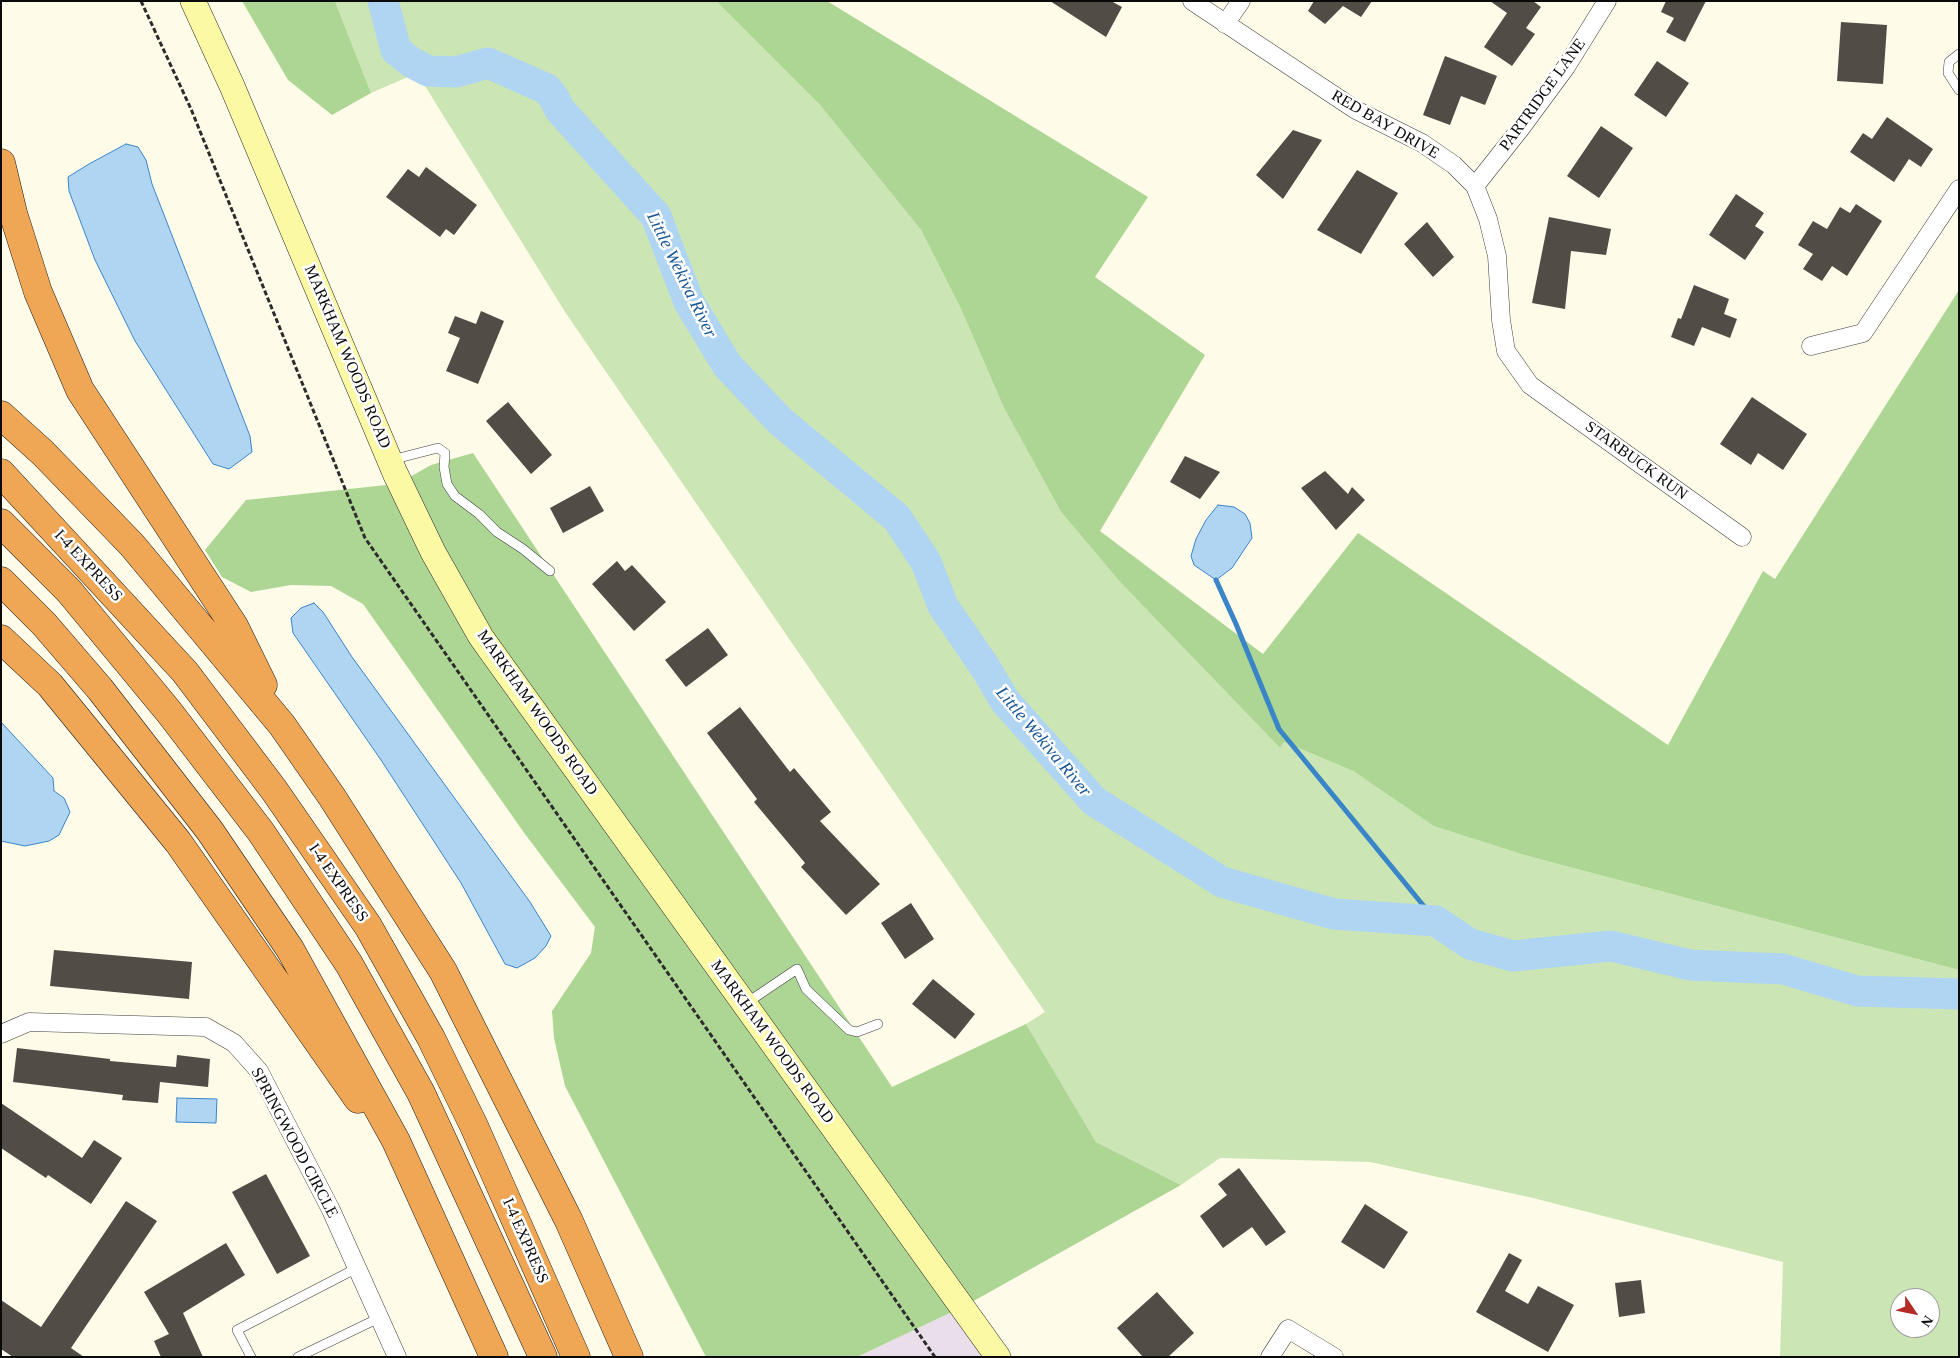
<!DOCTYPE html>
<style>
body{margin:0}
#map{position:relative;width:1960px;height:1358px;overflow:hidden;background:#fefbe8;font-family:"Times New Roman",serif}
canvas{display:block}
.frame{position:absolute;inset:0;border:2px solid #0a0a0a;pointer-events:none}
.north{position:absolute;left:1890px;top:1288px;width:50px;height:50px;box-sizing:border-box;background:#fff;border:1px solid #9d9d9d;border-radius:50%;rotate:124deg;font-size:14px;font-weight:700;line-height:20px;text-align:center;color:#0a0a0a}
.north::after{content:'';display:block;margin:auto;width:18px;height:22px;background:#b42b28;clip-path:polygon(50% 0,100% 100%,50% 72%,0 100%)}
</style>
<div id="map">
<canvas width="1960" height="1358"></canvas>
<div class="frame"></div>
<div class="north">N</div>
</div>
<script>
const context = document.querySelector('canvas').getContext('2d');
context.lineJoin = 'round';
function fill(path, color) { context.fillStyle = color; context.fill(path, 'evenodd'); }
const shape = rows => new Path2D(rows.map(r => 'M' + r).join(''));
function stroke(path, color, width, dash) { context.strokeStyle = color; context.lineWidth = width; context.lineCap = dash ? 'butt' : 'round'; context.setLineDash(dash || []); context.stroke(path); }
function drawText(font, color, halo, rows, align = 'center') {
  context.font = font + ' "Times New Roman",serif'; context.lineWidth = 5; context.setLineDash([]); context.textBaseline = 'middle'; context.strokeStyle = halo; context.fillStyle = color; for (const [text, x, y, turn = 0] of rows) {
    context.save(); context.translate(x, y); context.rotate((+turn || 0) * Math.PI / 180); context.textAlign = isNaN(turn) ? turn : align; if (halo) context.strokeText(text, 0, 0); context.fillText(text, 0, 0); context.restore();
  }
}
const industrial = shape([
 [954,1311,987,1357,857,1357]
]);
const green = shape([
 [335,1,716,1,820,105,921,230,961,309,1004,408,1061,512,1120,582,1280,748,1284,742,1353,771,1435,826,1524,855,1959,970,1959,1357,1780,1357,1783,1262,1533,1198,1370,1162,1220,1158,1181,1185,1096,1142,1026,1024,1045,1012,565,312,417,73,371,93],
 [1900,1298,1930,1298,1930,1328,1900,1328]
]);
const forest = shape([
 [242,1,335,1,371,93,332,115,288,80],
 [716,1,827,1,1148,197,1095,277,1205,355,1100,531,1263,654,1358,533,1668,745,1763,571,1775,579,1959,290,1959,970,1524,855,1434,826,1353,771,1284,742,1280,748,1120,582,1061,512,1004,408,961,309,921,230,820,105],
 [473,453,892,1087,1026,1024,1096,1142,1181,1185,970,1303,490,632,442,549,408,478,431,465],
 [386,485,474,641,954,1311,857,1357,706,1357,565,1086,554,1038,552,1011,591,953,595,927,525,834,363,604,331,586,291,585,251,592,222,577,205,550,246,500]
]);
const water = shape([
 [126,144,138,147,146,160,152,184,250,436,252,452,229,469,213,464,135,341,95,260,69,191,68,177,89,164,126,144],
 [1218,505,1234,507,1245,514,1250,523,1252,538,1232,568,1216,580,1194,565,1191,556,1196,539,1206,520,1218,505],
 [314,603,323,612,352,657,530,902,551,936,546,946,535,958,517,968,505,964,461,883,381,760,293,633,291,618,301,608,314,603],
 [1,722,53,778,54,791,64,798,70,812,59,835,49,841,25,846,1,841,1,722],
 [177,1098,217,1099,216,1123,176,1122,177,1098]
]);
const stream = shape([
 [1216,580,1236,624,1279,729,1436,921]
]);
const river = shape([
 [383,1,396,50,411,62,428,71,456,72,488,63,547,89,554,98,560,110,656,216,689,302,727,365,780,421,897,518,926,562,943,606,985,667,1005,701,1094,801,1222,882,1334,914,1436,921,1470,944,1513,956,1611,946,1690,965,1783,969,1857,991,1959,994]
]);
const building = shape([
 [1050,1,1111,1,1122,7,1106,37],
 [1314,1,1372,1,1361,17,1343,6,1325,24,1308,11],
 [1490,1,1533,1,1541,7,1526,28,1535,34,1512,66,1484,47,1507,13],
 [1666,1,1706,1,1685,42,1666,32,1674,18,1661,12],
 [1841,22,1887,25,1883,84,1837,81],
 [1445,56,1497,76,1485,105,1461,96,1450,125,1423,115],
 [1657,61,1689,83,1666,117,1634,95],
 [1887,117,1933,149,1921,167,1909,159,1894,182,1850,152,1863,133,1872,139],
 [1601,126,1633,148,1599,198,1567,176],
 [1293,130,1322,140,1283,199,1256,175],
 [426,167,477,205,454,235,446,229,440,237,386,197,408,169,419,177],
 [1357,170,1398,193,1361,254,1317,230],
 [1736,194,1764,213,1755,226,1764,232,1745,260,1709,235],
 [1856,204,1882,221,1847,276,1832,266,1822,281,1803,269,1813,254,1798,245,1813,221,1827,229,1840,207,1850,213],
 [1549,217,1611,229,1606,255,1571,251,1565,309,1532,303],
 [1427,222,1454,257,1433,277,1404,244],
 [1694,285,1729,299,1724,314,1737,319,1730,338,1702,327,1694,346,1671,337,1678,318,1681,319],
 [481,311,504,321,478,384,446,371,460,338,448,333,455,316,476,324],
 [1752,397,1807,434,1783,470,1758,453,1751,465,1720,444],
 [508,402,552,455,531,474,486,421],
 [1185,456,1220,472,1200,499,1170,482],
 [1325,471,1348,494,1352,487,1365,500,1336,530,1301,488],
 [590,486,604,511,563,533,550,508],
 [617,561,625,571,632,565,666,602,634,631,592,584],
 [708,628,728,655,686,687,665,660],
 [740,707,790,772,794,768,831,812,820,821,880,884,846,915,801,867,805,863,754,802,757,799,707,733],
 [911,903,934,939,905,959,881,923],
 [54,950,192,962,189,999,50,986],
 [933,979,975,1014,955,1039,912,1004],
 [17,1048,110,1059,110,1061,176,1067,177,1055,210,1059,208,1087,160,1082,158,1103,122,1100,123,1095,13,1082],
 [1,1103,82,1158,94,1140,122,1158,91,1204,48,1175,46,1178,1,1148],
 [1239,1168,1286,1232,1266,1246,1252,1227,1223,1248,1200,1216,1227,1195,1218,1184],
 [266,1174,310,1256,277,1274,232,1192],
 [126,1201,157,1221,71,1348,84,1357,13,1357,1,1349,1,1300,41,1327],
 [1365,1204,1408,1232,1384,1269,1341,1242],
 [226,1243,245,1275,183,1313,203,1357,161,1357,154,1341,169,1334,144,1292],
 [1509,1253,1522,1260,1505,1291,1528,1304,1538,1286,1574,1305,1548,1352,1476,1312],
 [1641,1280,1645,1313,1619,1317,1615,1283],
 [1157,1292,1194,1333,1168,1357,1143,1357,1117,1328]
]);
const path = shape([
 [141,1,191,109,365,538,935,1357]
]);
const lane = shape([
 [1959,54,1949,62,1948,73,1959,90],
 [391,460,438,448,445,453,444,467,447,484,455,496,479,514,497,532,523,549,550,571],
 [745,1004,797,969,806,989,849,1030,857,1032,878,1024],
 [251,1357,237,1330,357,1268],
 [298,1357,379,1318]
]);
const street = shape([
 [1192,1,1356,110,1422,143,1454,165,1475,186,1488,219,1497,256,1501,320,1506,351,1530,385,1742,537],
 [1225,24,1241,1],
 [1475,186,1521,128,1566,67,1607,1],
 [1811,346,1863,333,1959,189],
 [1,1034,29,1022,206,1027,234,1043,259,1071,331,1210,397,1357],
 [1270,1357,1288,1329,1334,1357]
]);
const secondary = shape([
 [193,1,232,86,395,473,433,552,481,637,998,1357]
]);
const highway = shape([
 [1,163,13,213,38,292,80,390,234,626,263,685],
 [1,415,43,453,132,545,282,725,332,797,443,971,569,1221,629,1357],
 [1,473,185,672,274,790,368,926,431,1038,474,1126,576,1357],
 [1,523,69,591,169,712,261,832,349,964,421,1093,543,1357],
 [1,581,44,624,100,689,210,831,290,949,396,1141,494,1357],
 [1,639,50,685,178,842,358,1099]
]);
const streetNames = [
 ["PARTRIDGE LANE",1543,95,-54],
 ["RED BAY DRIVE",1385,125,30],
 ["MARKHAM WOODS ROAD",347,357,67],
 ["STARBUCK RUN",1636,461,36],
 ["I-4 EXPRESS",88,566,47],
 ["MARKHAM WOODS ROAD",537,713,55],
 ["I-4 EXPRESS",338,883,55],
 ["MARKHAM WOODS ROAD",772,1042,54],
 ["SPRINGWOOD CIRCLE",294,1143,62],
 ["I-4 EXPRESS",525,1241,66]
];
const waterNames = [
 ["Little Wekiva River",681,275,64],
 ["Little Wekiva River",1043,742,50]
];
fill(industrial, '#e9dee9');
fill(green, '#cbe6b4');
fill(forest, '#add694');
fill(water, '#afd5f3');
stroke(water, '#3985c8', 1);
stroke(stream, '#3985c8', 5);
stroke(river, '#afd5f3', 31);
fill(building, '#524c47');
stroke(lane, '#3d3d3d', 10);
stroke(street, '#3d3d3d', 19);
stroke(secondary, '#2c2c2c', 26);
stroke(highway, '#1b1b1b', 29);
stroke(path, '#2c2c2c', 3, [5, 2.5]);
stroke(lane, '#fff', 9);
stroke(street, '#fff', 18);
stroke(secondary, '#fcf9a5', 25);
stroke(highway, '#efa655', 28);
drawText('16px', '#0a0a0a', '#fff', streetNames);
drawText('italic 18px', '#195796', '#fff', waterNames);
</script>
